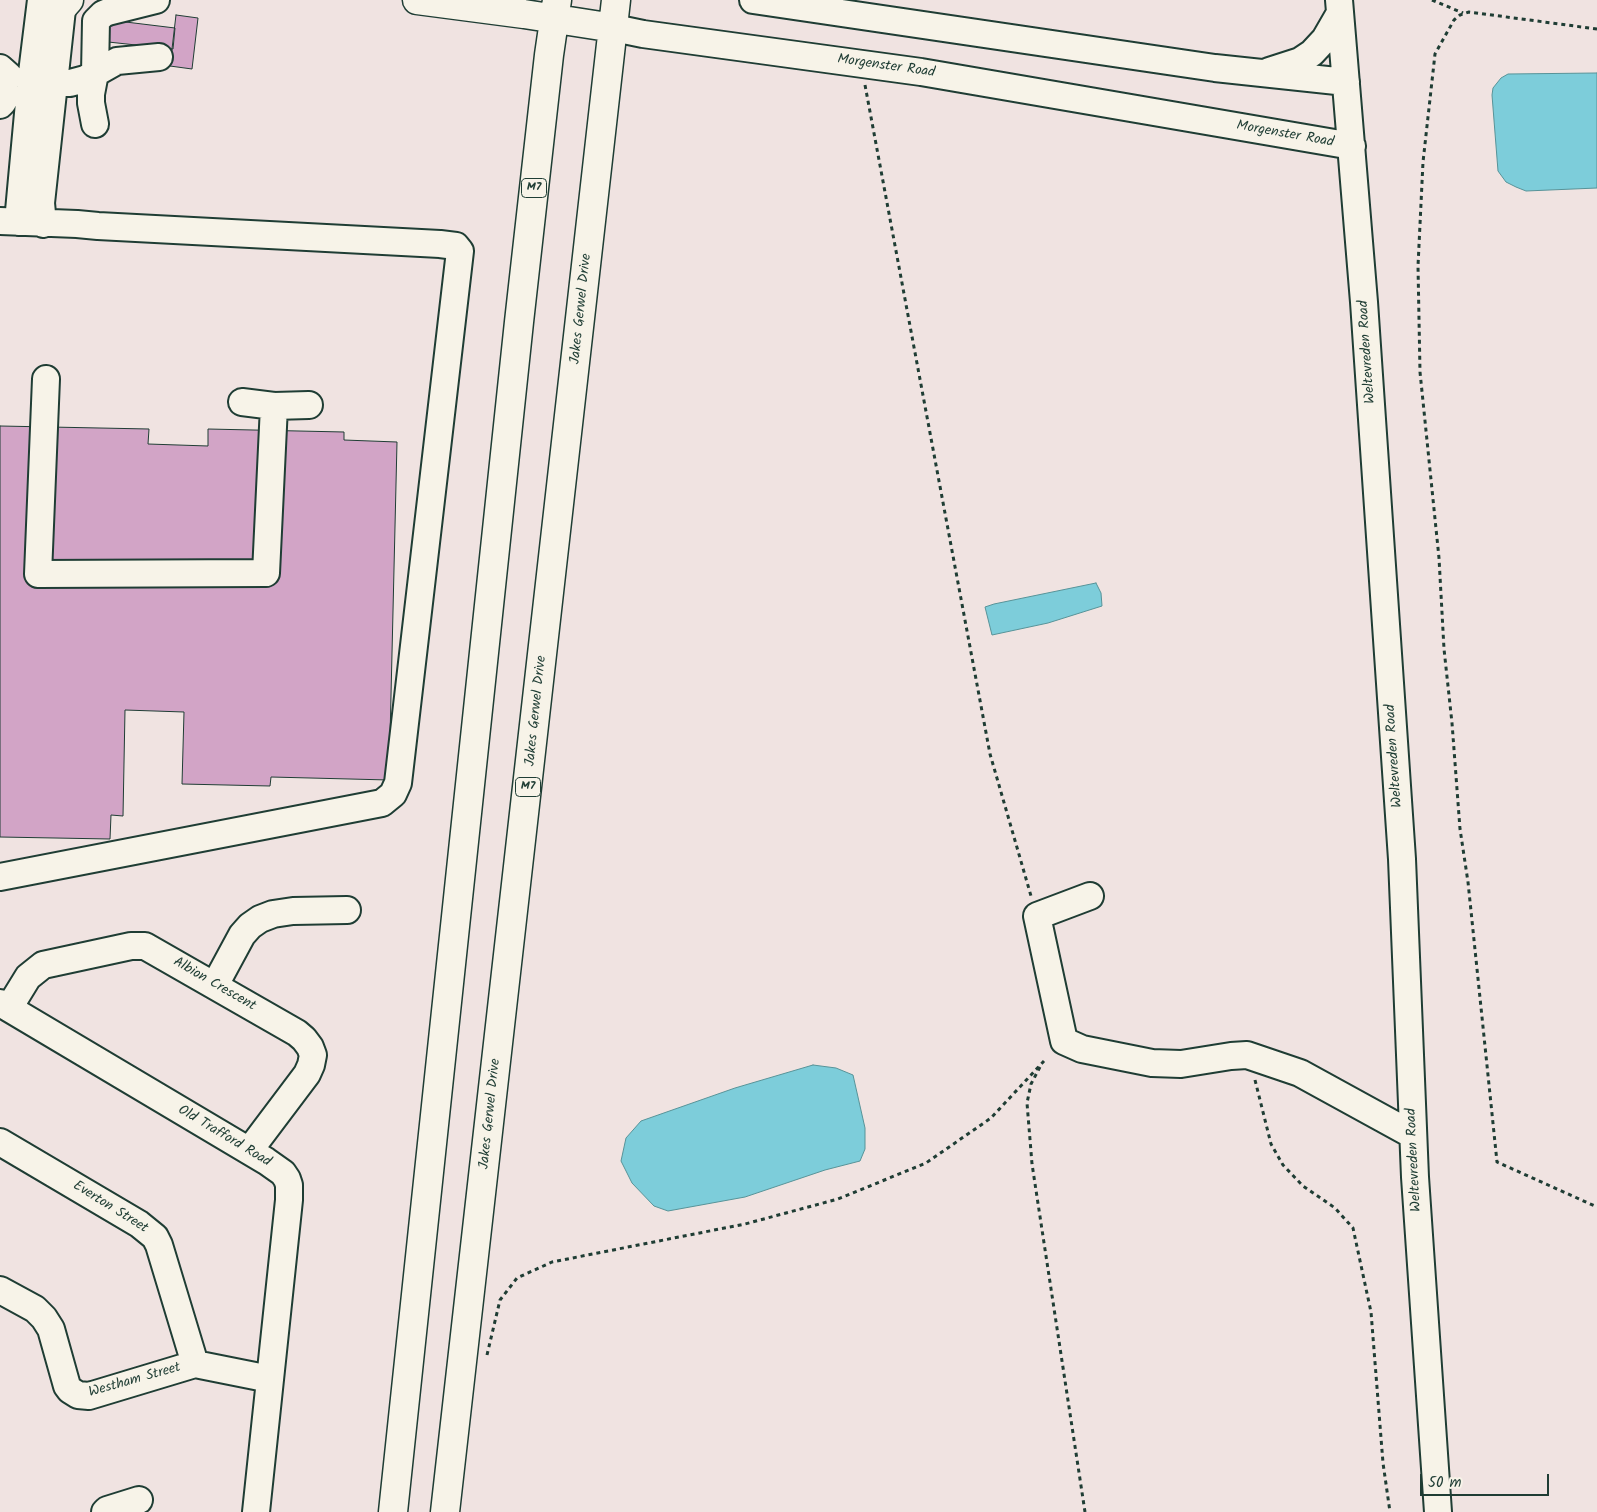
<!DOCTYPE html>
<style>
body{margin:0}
#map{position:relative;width:1597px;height:1512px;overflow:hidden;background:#f0e3e1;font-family:Kalam,sans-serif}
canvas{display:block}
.scale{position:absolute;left:1420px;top:1474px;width:129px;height:22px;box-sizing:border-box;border:2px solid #1f3d34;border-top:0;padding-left:6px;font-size:15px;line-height:18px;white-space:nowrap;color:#1f3d34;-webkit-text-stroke:4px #f7f3e8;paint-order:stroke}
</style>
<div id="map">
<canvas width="1597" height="1512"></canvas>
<div class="scale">50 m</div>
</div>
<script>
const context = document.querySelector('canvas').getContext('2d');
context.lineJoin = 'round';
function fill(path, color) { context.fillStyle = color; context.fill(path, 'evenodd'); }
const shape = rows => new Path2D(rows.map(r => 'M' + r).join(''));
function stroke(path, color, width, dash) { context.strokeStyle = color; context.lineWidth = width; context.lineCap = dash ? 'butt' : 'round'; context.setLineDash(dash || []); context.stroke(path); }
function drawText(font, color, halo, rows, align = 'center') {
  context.font = font + ' Kalam,sans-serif'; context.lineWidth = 4.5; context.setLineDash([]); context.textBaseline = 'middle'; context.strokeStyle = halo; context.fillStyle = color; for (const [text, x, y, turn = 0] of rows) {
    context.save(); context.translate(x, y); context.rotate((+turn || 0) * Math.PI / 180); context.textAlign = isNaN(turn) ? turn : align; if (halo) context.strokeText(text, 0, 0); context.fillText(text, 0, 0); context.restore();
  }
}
const water = shape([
 [1597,73,1597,188,1526,191,1516,187,1506,182,1498,171,1492,95,1493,88,1501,78,1508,74,1597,73],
 [1096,583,1101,593,1102,606,1048,623,992,635,985,607,994,604,1096,583],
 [813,1065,836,1068,853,1075,865,1128,865,1149,860,1161,825,1170,745,1197,668,1211,654,1206,632,1183,621,1161,626,1138,641,1121,735,1088,813,1065]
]);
const building = shape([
 [176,15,198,18,192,69,170,66,176,15],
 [101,19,175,28,173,49,99,41,101,19],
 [0,426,149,429,148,444,208,446,208,429,344,432,344,440,397,442,389,780,271,777,270,786,182,784,184,712,125,710,123,816,111,815,110,839,0,837,0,426]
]);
const path = shape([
 [1432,0,1463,13],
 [1597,29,1469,12,1460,15,1454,20,1435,54,1423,162,1418,266,1420,372,1439,558,1444,649,1452,723,1460,829,1468,882,1497,1162,1597,1207],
 [865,85,990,754,1031,896],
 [1040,1067,1031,1084,1027,1103,1032,1164,1085,1512],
 [1255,1080,1271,1144,1283,1165,1303,1186,1335,1208,1353,1228,1371,1312,1383,1463,1390,1512],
 [487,1355,500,1300,517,1278,552,1262,745,1224,838,1199,926,1163,991,1118,1044,1061]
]);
const minor = shape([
 [753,0,1215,68,1346,82],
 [1339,0,1364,302,1402,859,1415,1177,1438,1512],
 [614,28,643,34,921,72,1352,146],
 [0,68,9,76],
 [1269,71,1300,61,1312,53,1325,39,1340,13],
 [36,82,70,83,85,79,117,61,159,57],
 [0,105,3,102,7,94],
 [95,124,91,103,91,94,95,73,96,21,103,14,108,12,156,0],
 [0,221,77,224,98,226,440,244,456,246,460,251,398,783,393,794,382,803,0,877],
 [18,222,31,81,41,0],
 [43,224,41,203,63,0],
 [46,379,38,574,266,573,274,406],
 [242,402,274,406,309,405],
 [1090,896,1037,916,1064,1041,1082,1049,1152,1063,1181,1064,1231,1056,1247,1055,1300,1073,1413,1135],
 [215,985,242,935,250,926,260,919,273,914,293,911,347,910],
 [0,1003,266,1161,283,1173,287,1179,289,1185,289,1200,256,1512],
 [9,1008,28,977,43,965,131,946,145,946,297,1033,304,1039,310,1047,313,1055,311,1065,307,1074,249,1151],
 [0,1142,139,1224,155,1237,159,1245,195,1364],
 [0,1290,35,1309,44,1318,51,1329,67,1386,70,1390,78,1395,89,1396,195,1364,270,1379],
 [105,1512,107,1510,139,1500]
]);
const major = shape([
 [417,0,524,14,614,28],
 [62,8,69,0],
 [393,1512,519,322,549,55,557,0],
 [445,1512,616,0]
]);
const shields = [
 [534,188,25],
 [528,787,25]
];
const shieldNames = [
 ["M7",534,188],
 ["M7",528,787]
];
const streetNames = [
 ["Morgenster Road",886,67,8],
 ["Morgenster Road",1285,135,10],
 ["Jakes Gerwel Drive",582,309,-84],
 ["Weltevreden Road",1368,352,-94],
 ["Jakes Gerwel Drive",537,711,-84],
 ["Weltevreden Road",1395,756,-94],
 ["Albion Crescent",214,985,30],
 ["Jakes Gerwel Drive",491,1114,-84],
 ["Old Trafford Road",224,1137,31],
 ["Weltevreden Road",1415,1160,-93],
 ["Everton Street",110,1208,32],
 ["Westham Street",135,1381,-16]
];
fill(water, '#7dcdda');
stroke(water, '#579398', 1);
fill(building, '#d2a4c6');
stroke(building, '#1f3d34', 1);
stroke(minor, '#1f3d34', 30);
stroke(major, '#1f3d34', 31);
stroke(path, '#1f3d34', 3, [4, 4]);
stroke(minor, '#f7f3e8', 26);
stroke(major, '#f7f3e8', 28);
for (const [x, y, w] of shields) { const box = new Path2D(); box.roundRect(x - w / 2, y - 9.5, w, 19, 4); context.fillStyle = '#f7f3e8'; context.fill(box); stroke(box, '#1f3d34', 1); }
drawText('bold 12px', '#1f3d34', null, shieldNames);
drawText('14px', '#1f3d34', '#f7f3e8', streetNames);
</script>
